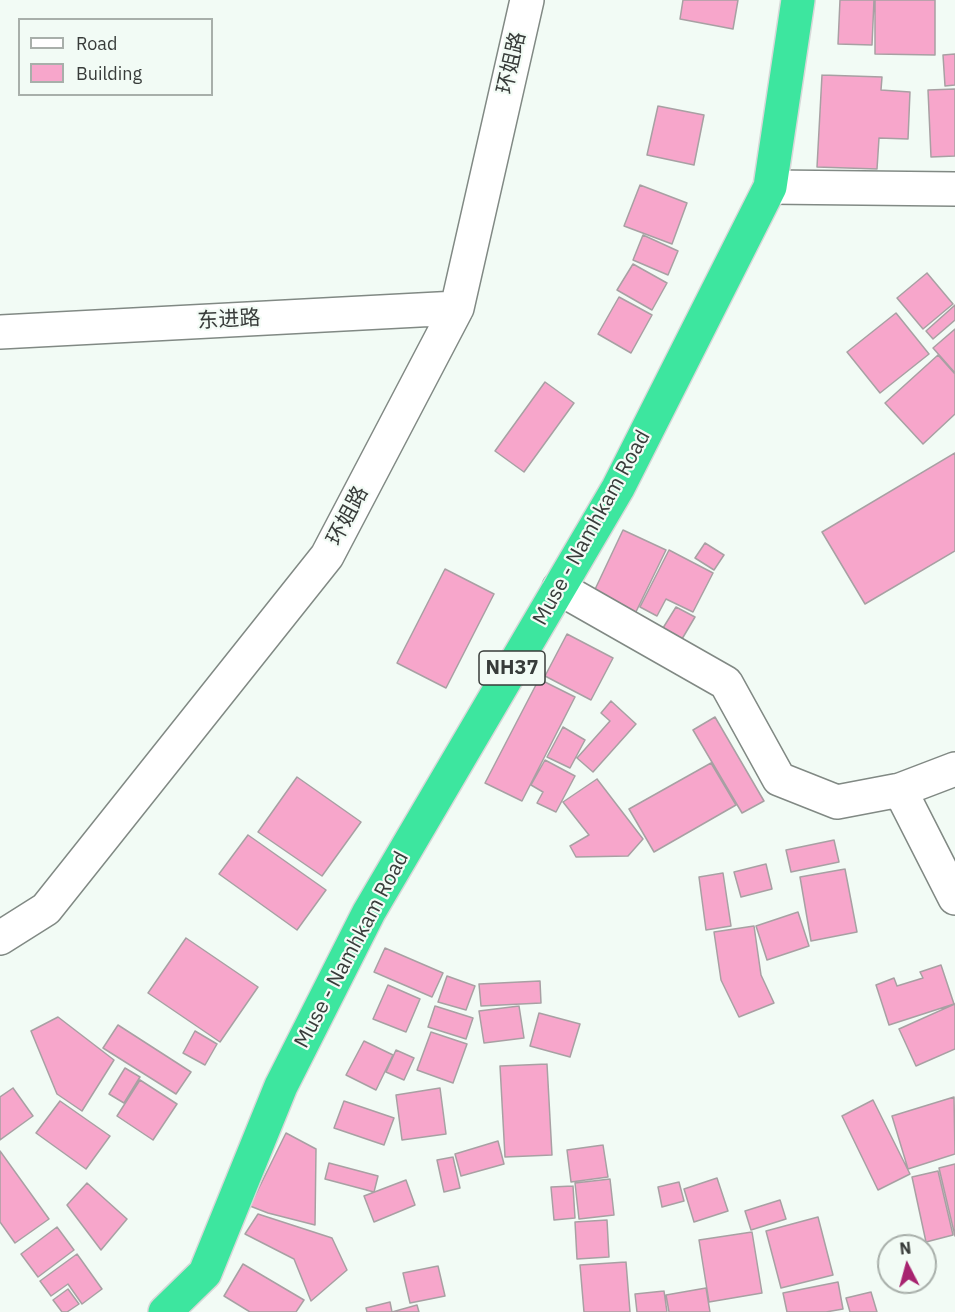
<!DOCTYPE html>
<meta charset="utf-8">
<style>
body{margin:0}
#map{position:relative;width:955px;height:1312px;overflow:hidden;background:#f2fbf5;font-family:"IBM Plex Sans",sans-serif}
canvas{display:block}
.legend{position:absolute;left:18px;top:18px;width:195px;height:78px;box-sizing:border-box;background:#f2fbf5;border:2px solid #a8afaa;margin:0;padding:8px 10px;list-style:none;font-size:18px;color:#383c3a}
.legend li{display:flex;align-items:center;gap:12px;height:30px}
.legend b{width:30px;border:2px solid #a8afaa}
.north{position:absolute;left:877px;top:1234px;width:60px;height:60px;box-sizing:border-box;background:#f2fbf5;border:2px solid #a8afaa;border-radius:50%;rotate:354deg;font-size:16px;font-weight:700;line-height:24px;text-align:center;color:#383c3a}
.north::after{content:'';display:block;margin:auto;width:21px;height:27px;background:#a7236f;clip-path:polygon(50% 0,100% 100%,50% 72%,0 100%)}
</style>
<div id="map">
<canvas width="955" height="1312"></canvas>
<ul class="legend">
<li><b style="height:8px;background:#fff"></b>Road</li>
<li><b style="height:16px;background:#f7a6cb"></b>Building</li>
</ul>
<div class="north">N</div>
</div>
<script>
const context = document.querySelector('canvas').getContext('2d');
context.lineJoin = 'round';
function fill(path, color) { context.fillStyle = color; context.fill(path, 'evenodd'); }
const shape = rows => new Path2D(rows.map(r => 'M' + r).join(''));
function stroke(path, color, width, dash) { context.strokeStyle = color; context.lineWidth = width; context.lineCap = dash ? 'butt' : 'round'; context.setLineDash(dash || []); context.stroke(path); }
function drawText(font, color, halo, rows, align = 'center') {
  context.font = font + ' "IBM Plex Sans","Noto Sans SC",sans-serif'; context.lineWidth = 4.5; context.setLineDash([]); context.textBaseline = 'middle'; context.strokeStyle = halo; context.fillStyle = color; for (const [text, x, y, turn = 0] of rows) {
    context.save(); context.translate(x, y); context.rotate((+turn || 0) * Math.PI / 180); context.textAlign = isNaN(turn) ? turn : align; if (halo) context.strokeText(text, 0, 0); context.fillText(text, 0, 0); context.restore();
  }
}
const building = shape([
 [683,0,738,0,733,29,680,19,683,0],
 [840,0,874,0,872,45,838,44,840,0],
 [875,0,935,0,935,55,875,54,875,0],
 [955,54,955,85,945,86,943,55,955,54],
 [822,75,882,77,881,90,910,92,908,139,879,138,877,169,817,167,822,75],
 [955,89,955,156,931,157,928,90,955,89],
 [658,106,704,115,694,165,647,155,658,106],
 [640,185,687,203,672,244,624,226,640,185],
 [643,235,678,251,668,275,633,260,643,235],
 [633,264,667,283,652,310,617,290,633,264],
 [927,273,953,304,923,329,897,298,927,273],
 [619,297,652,315,631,353,598,334,619,297],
 [955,305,955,320,933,339,926,331,955,305],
 [896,313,929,354,880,393,847,352,896,313],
 [955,329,955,373,933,348,955,329],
 [938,355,955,374,955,414,923,444,885,403,938,355],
 [545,382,574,403,524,472,495,451,545,382],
 [955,453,955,551,865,604,822,532,955,453],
 [623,530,666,550,632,620,590,600,623,530],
 [705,543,724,555,714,570,695,558,705,543],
 [669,550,713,573,693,612,666,599,657,616,640,607,669,550],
 [445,569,494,594,446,688,397,663,445,569],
 [676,607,695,617,682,639,663,628,676,607],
 [567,634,613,658,591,700,545,676,567,634],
 [539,679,575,697,522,801,485,783,539,679],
 [611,701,636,724,593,772,577,758,610,721,601,713,611,701],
 [715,717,764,801,742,813,693,730,715,717],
 [563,727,585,740,570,768,547,757,563,727],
 [545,760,575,776,556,812,537,803,543,792,531,785,545,760],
 [711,763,736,805,654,852,629,809,711,763],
 [297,777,361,822,322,876,258,832,297,777],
 [597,779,643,839,628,856,576,857,570,846,589,835,563,802,597,779],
 [248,835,326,890,297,930,219,874,248,835],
 [834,840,839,862,791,872,786,850,834,840],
 [766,864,772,889,741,897,734,872,766,864],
 [845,869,857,932,811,941,800,877,845,869],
 [723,873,731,926,706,930,699,877,723,873],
 [798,912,809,946,767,960,756,926,798,912],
 [754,926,761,975,774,1003,739,1017,721,980,714,932,754,926],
 [186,938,258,987,220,1042,148,993,186,938],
 [385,948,443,973,432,997,374,972,385,948],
 [941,965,954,1004,889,1025,876,985,894,978,897,986,923,978,920,972,941,965],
 [447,976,475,986,466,1010,438,1002,447,976],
 [540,981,541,1003,481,1006,479,984,540,981],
 [388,985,420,999,406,1032,373,1019,388,985],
 [955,1004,955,1049,916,1066,899,1029,955,1004],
 [435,1006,473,1018,466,1039,428,1027,435,1006],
 [519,1006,524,1038,484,1043,479,1011,519,1006],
 [539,1013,580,1024,570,1057,530,1046,539,1013],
 [58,1017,114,1060,82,1111,57,1094,31,1031,58,1017],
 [118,1025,191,1072,176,1094,103,1048,118,1025],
 [195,1031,217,1044,205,1065,183,1053,195,1031],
 [431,1032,467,1044,453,1083,417,1070,431,1032],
 [364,1041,393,1055,376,1090,346,1075,364,1041],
 [396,1050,414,1058,404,1080,386,1072,396,1050],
 [547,1064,552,1155,505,1157,500,1066,547,1064],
 [125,1068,140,1077,124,1103,109,1094,125,1068],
 [140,1080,177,1104,153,1140,117,1116,140,1080],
 [13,1088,33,1116,0,1140,0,1097,13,1088],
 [440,1088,446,1134,402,1140,396,1095,440,1088],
 [954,1097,955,1154,908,1169,892,1116,954,1097],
 [873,1100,910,1174,878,1190,842,1116,873,1100],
 [60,1101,110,1136,86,1169,36,1133,60,1101],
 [344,1101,394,1118,384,1145,334,1128,344,1101],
 [286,1133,316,1149,315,1225,268,1213,250,1206,286,1133],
 [498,1141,504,1164,461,1176,455,1154,498,1141],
 [603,1145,608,1177,571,1182,567,1150,603,1145],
 [0,1151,49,1219,15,1243,0,1222,0,1151],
 [453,1157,460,1188,444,1192,437,1160,453,1157],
 [329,1163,378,1176,374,1192,325,1179,329,1163],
 [955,1164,955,1236,939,1168,955,1164],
 [938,1171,953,1235,926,1242,912,1177,938,1171],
 [717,1178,728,1211,694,1222,684,1189,717,1178],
 [610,1179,614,1215,579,1219,575,1183,610,1179],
 [406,1180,415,1205,374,1222,364,1196,406,1180],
 [679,1182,684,1201,662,1207,658,1187,679,1182],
 [87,1183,127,1219,101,1250,67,1205,87,1183],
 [573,1186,575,1218,554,1220,551,1187,573,1186],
 [780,1200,786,1219,751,1230,745,1211,780,1200],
 [258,1214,332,1238,347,1270,311,1301,294,1259,245,1234,258,1214],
 [818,1217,833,1275,781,1288,766,1231,818,1217],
 [607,1220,609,1257,577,1259,575,1222,607,1220],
 [57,1227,74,1250,38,1277,21,1254,57,1227],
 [752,1232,762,1293,709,1302,699,1240,752,1232],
 [77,1254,102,1289,82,1304,68,1284,51,1296,40,1281,77,1254],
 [626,1262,630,1312,584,1312,580,1265,626,1262],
 [243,1264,304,1300,296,1312,250,1312,224,1296,243,1264],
 [438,1266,445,1296,410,1303,403,1273,438,1266],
 [838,1282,843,1309,826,1312,787,1312,783,1293,838,1282],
 [706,1288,710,1312,669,1312,666,1295,706,1288],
 [68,1289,79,1304,67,1312,62,1312,53,1300,68,1289],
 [664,1291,667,1312,637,1312,635,1294,664,1291],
 [871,1292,877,1312,850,1312,846,1298,871,1292],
 [390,1302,392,1312,417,1305,419,1312,367,1312,366,1308,390,1302]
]);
const minor = shape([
 [770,187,955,189],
 [0,332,457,308],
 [559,588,726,683,779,779,837,802,900,790,955,769],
 [900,790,955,898],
 [0,938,46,909,327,556,457,308,527,0]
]);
const highway = shape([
 [165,1312,205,1273,281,1086,369,912,618,488,770,187,798,0]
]);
const shields = [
 [512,668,66]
];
const shieldNames = [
 ["NH37",512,668]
];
const streetNames = [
 ["环姐路",512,63,-77],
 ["东进路",229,320,-3],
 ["环姐路",348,516,-62],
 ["Muse - Namhkam Road",592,528,-61],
 ["Muse - Namhkam Road",352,950,-62]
];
fill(building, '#f7a6cb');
stroke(building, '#a8a0a3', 1.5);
stroke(minor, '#818984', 36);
stroke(highway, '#d7d8d8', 36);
stroke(minor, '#fff', 33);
stroke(highway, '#3de69f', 33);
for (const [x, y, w] of shields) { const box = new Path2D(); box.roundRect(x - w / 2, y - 17, w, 34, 4.5); context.fillStyle = '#f2fbf5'; context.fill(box); stroke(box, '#383c3a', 1.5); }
drawText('bold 20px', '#383c3a', null, shieldNames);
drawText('21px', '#383c3a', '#f2fbf5', streetNames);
</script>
